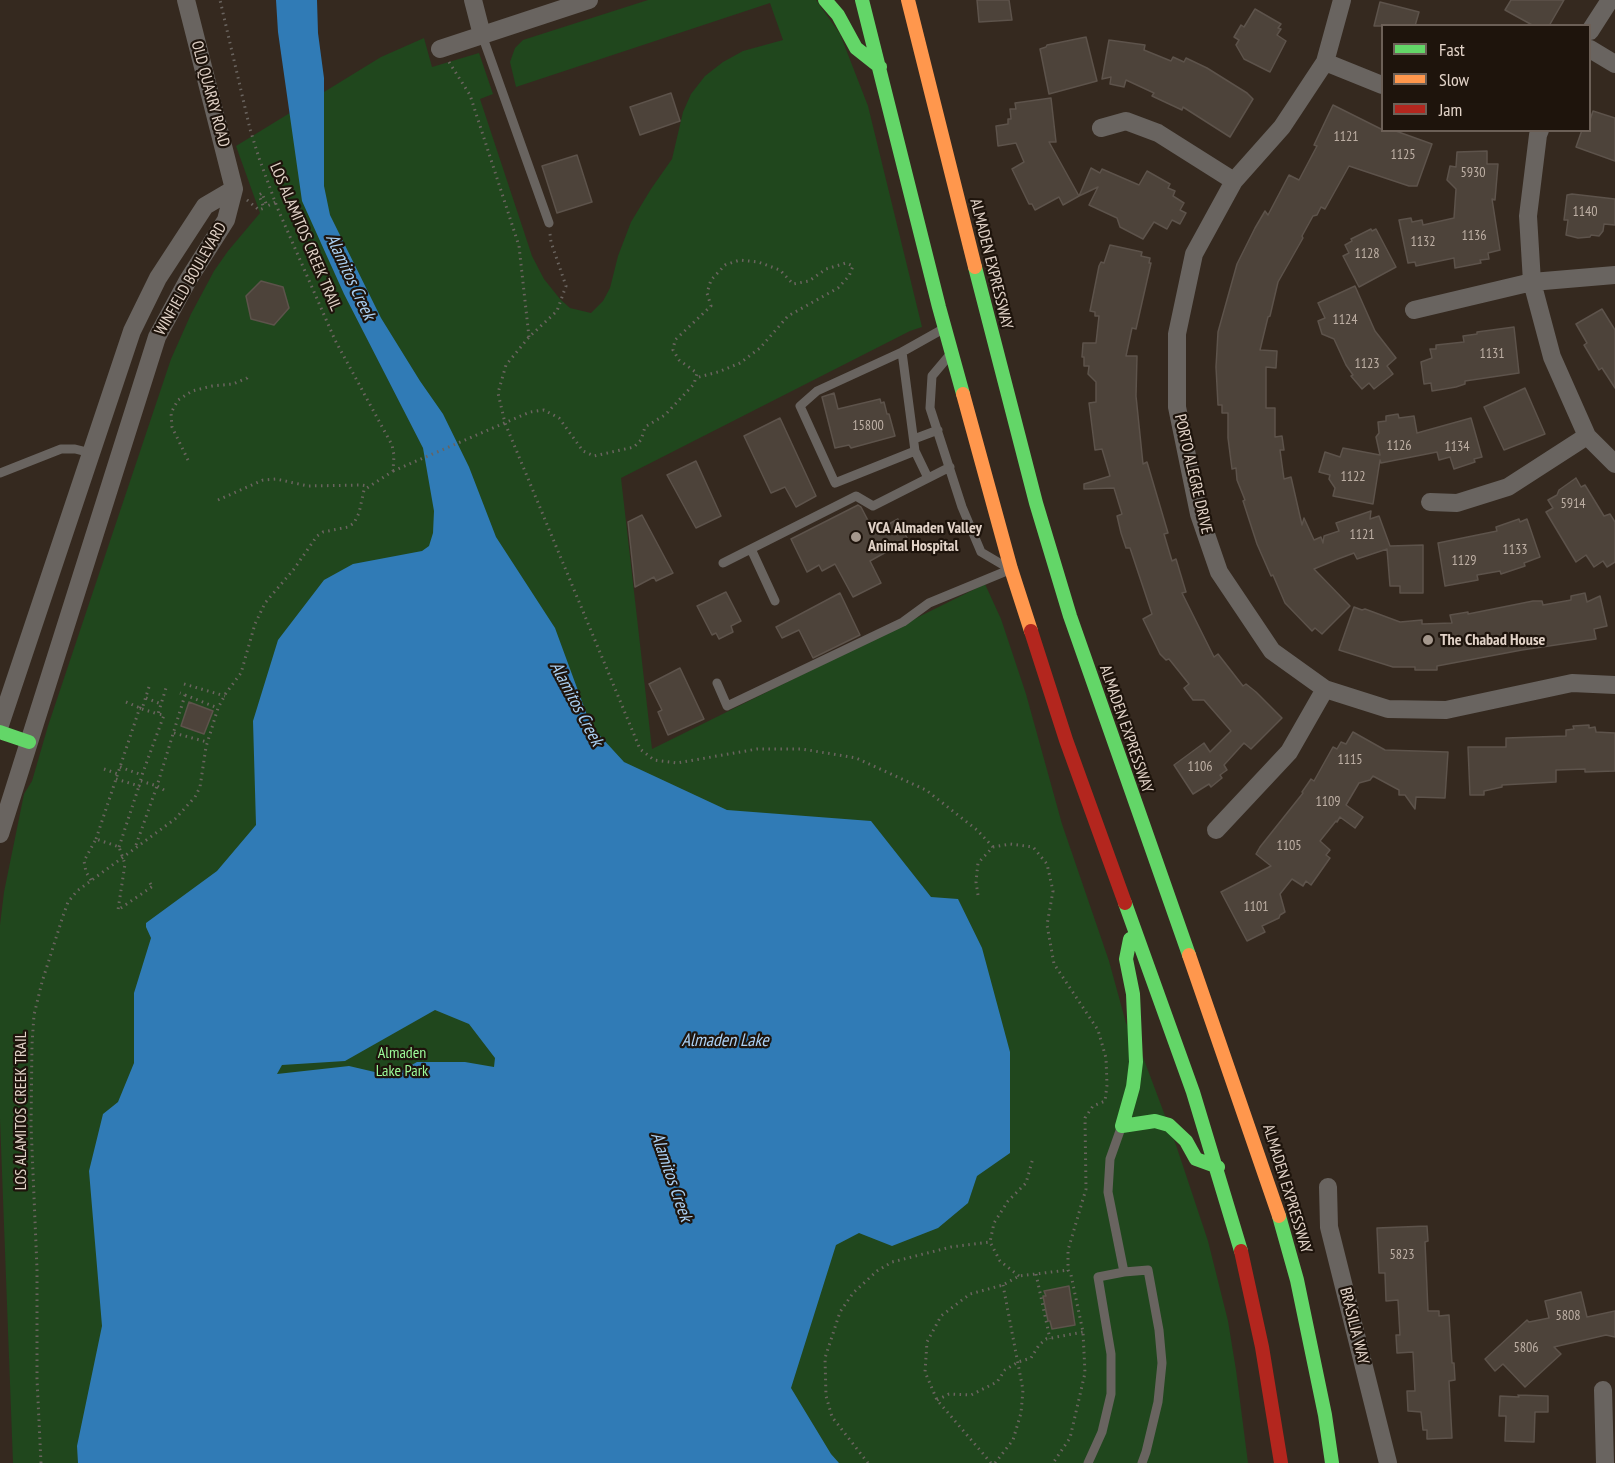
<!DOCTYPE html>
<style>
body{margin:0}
#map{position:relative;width:1615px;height:1463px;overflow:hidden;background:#35291f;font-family:"PT Sans Narrow",sans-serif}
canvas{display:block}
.legend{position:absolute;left:1381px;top:24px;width:210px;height:108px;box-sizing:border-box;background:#1e140c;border:2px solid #6c6057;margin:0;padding:8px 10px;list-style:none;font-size:18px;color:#e2d3c8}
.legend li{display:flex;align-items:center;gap:12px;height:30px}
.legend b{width:30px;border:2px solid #6c6057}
</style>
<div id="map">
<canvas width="1615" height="1463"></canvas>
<ul class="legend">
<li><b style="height:8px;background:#63d668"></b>Fast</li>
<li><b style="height:8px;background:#ff974d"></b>Slow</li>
<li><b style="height:8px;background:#b3261e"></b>Jam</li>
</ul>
</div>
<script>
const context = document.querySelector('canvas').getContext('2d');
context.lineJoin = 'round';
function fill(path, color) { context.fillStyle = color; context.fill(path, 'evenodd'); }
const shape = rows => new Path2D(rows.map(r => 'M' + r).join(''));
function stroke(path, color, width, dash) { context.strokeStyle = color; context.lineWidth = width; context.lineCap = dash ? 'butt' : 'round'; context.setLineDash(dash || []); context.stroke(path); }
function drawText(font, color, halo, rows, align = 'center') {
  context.font = font + ' "PT Sans Narrow",sans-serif'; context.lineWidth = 4.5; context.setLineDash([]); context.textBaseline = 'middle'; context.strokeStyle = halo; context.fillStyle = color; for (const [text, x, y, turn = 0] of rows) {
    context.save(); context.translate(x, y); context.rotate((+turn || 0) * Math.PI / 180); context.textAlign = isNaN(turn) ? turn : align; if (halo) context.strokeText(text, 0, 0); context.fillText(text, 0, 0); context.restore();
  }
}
const green = shape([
 [648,0,816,0,840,34,868,106,922,327,910,331,621,478,652,749,985,584,1001,619,1026,694,1062,824,1109,961,1126,1023,1143,1057,1176,1145,1208,1241,1228,1321,1236,1370,1248,1463,13,1463,0,1119,0,925,4,892,24,794,32,781,48,726,171,359,191,314,214,271,228,251,260,213,236,146,381,57,424,38,432,67,479,53,493,94,480,99,532,256,544,279,560,299,570,308,591,313,603,301,610,288,618,256,631,222,651,189,672,159,683,112,691,94,705,76,723,62,743,51,783,40,770,3,516,87,510,62,515,48,523,40]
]);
const water = shape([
 [276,0,317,0,318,33,324,78,324,186,330,215,381,318,420,381,443,414,469,467,496,537,555,628,591,726,624,762,727,810,871,821,931,897,958,899,982,948,1010,1052,1010,1153,977,1176,968,1203,938,1228,892,1246,859,1233,836,1245,791,1388,831,1454,839,1463,78,1463,77,1446,102,1326,89,1171,103,1114,118,1102,134,1063,134,993,151,938,146,927,146,923,217,871,256,825,253,721,278,640,324,580,353,564,422,551,429,546,433,533,434,511,423,448,344,294,302,201,278,32],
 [435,1010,469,1024,495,1058,494,1067,465,1062,417,1062,392,1076,349,1066,277,1074,282,1065,345,1061]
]);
const building = shape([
 [977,0,1009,0,1012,20,979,22,977,0],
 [1511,0,1564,0,1549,26,1534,26,1505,10,1511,0],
 [1380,2,1419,12,1415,26,1374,26,1380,2],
 [1255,9,1281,24,1278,28,1281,29,1277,35,1286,41,1270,72,1244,59,1236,45,1239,40,1234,37,1241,25,1244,27,1255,9],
 [1086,37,1097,81,1049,94,1040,49,1046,47,1047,45,1086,37],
 [1109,40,1145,45,1144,50,1171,61,1173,57,1184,62,1186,58,1207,68,1247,93,1253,99,1230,137,1183,107,1182,110,1152,96,1154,93,1126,80,1124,87,1110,84,1111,77,1102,79,1109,40],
 [671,93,680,121,640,135,630,107,671,93],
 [1051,98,1056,142,1049,142,1079,196,1063,205,1059,197,1035,210,1032,204,1029,204,1012,169,1024,162,1016,143,998,146,996,126,1008,124,1008,119,1011,119,1010,109,1016,109,1015,103,1051,98],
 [1333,105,1383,130,1393,130,1432,144,1417,186,1409,186,1349,166,1325,209,1321,207,1317,215,1313,216,1302,236,1303,238,1278,282,1270,316,1268,317,1260,350,1277,351,1276,368,1266,367,1266,408,1275,408,1275,437,1282,436,1284,450,1280,450,1284,479,1291,477,1302,525,1304,518,1314,540,1321,537,1323,543,1324,536,1339,531,1336,523,1371,511,1370,519,1379,516,1390,546,1423,545,1423,593,1400,593,1400,586,1390,586,1387,549,1357,559,1354,553,1338,559,1314,569,1350,606,1322,634,1315,628,1312,631,1285,603,1273,575,1271,576,1257,544,1243,501,1245,500,1237,480,1236,468,1232,469,1228,438,1228,413,1222,413,1222,405,1218,405,1216,367,1218,332,1237,264,1255,228,1265,211,1268,215,1289,175,1299,180,1317,146,1314,145,1333,105],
 [1593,111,1615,118,1615,161,1576,147,1582,130,1590,130,1590,120,1593,111],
 [1487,151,1487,164,1498,164,1495,200,1492,199,1500,250,1488,253,1489,259,1480,260,1481,263,1455,268,1454,258,1416,266,1415,262,1408,263,1399,220,1411,218,1412,222,1422,220,1423,225,1454,218,1456,189,1447,180,1450,166,1456,167,1457,152,1487,151],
 [577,155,592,202,557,213,542,166,577,155],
 [1091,168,1100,173,1102,169,1139,185,1147,171,1170,184,1168,188,1175,191,1173,196,1184,203,1180,210,1186,213,1180,224,1172,220,1167,229,1154,222,1143,239,1120,227,1117,218,1089,205,1098,187,1079,196,1091,168],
 [1572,194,1615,199,1615,225,1604,224,1603,231,1599,236,1591,235,1590,237,1578,238,1566,235,1568,220,1564,220,1567,195,1572,194],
 [1371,229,1372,231,1376,229,1396,267,1359,287,1343,256,1349,253,1345,245,1352,241,1351,239,1371,229],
 [1110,245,1142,252,1141,256,1150,258,1149,263,1151,263,1136,329,1132,328,1126,356,1137,356,1136,396,1143,464,1147,462,1168,533,1164,534,1172,561,1176,559,1186,592,1182,593,1214,657,1218,654,1243,686,1246,684,1256,692,1282,718,1251,749,1244,743,1224,765,1227,770,1220,775,1222,778,1211,787,1209,784,1193,794,1174,765,1204,743,1210,752,1231,731,1204,700,1193,700,1184,688,1189,684,1169,659,1166,660,1160,654,1143,619,1152,614,1130,548,1126,548,1121,533,1117,516,1122,514,1114,488,1084,489,1084,484,1110,476,1102,449,1095,450,1089,403,1096,402,1096,382,1088,374,1089,366,1084,366,1084,357,1082,357,1083,343,1096,343,1099,316,1095,316,1095,312,1090,311,1099,266,1101,262,1104,263,1110,245],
 [261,281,283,287,289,308,274,325,251,319,246,296,261,281],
 [1355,286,1375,331,1396,358,1387,366,1393,374,1374,389,1369,383,1362,389,1351,376,1353,375,1346,365,1334,339,1322,334,1318,321,1325,318,1318,303,1355,286],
 [1602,309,1615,330,1615,388,1602,368,1599,370,1584,345,1587,343,1576,324,1602,309],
 [1514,327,1519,373,1465,381,1465,384,1456,387,1432,391,1431,383,1424,384,1421,362,1432,358,1430,349,1436,349,1436,345,1464,342,1463,336,1477,334,1477,332,1514,327],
 [1525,388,1545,434,1504,450,1484,407,1525,388],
 [834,393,838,409,880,399,881,403,884,402,887,414,889,414,895,436,851,448,849,445,835,448,822,397,834,393],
 [1398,414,1399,418,1414,416,1417,433,1471,418,1482,457,1474,459,1475,462,1454,469,1450,457,1439,460,1437,452,1381,463,1380,460,1373,504,1333,496,1335,488,1329,479,1330,475,1319,472,1325,452,1340,457,1343,448,1380,455,1376,437,1379,433,1378,422,1386,421,1386,416,1398,414],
 [780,418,816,496,796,507,785,487,771,493,744,436,780,418],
 [696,461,721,516,696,528,667,475,696,461],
 [1576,478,1581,487,1585,485,1604,516,1610,514,1615,522,1615,562,1607,567,1603,561,1594,567,1586,555,1576,562,1546,512,1553,508,1548,500,1557,495,1559,490,1576,478],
 [858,505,861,507,874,532,898,519,908,540,870,561,881,583,853,597,835,564,822,571,819,565,807,572,791,539,858,505],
 [642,515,673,573,656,581,654,577,635,587,628,522,642,515],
 [1519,519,1520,522,1527,519,1540,557,1524,563,1525,566,1501,574,1500,571,1477,575,1478,580,1445,586,1438,543,1497,531,1496,527,1519,519],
 [726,592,741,621,731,626,733,632,719,639,716,633,712,635,697,606,726,592],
 [840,593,860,635,813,658,799,630,782,638,776,627,840,593],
 [1585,593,1587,602,1600,596,1607,626,1594,629,1596,639,1522,650,1437,666,1437,670,1415,670,1415,667,1393,667,1339,650,1354,607,1362,610,1365,609,1400,622,1422,620,1422,624,1452,623,1450,615,1468,612,1468,614,1533,601,1542,601,1543,605,1571,600,1571,596,1585,593],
 [680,668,704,719,668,735,658,712,662,710,649,684,680,668],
 [189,702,213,711,204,734,181,726,189,702],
 [1589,725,1589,728,1595,727,1596,732,1615,733,1615,771,1585,772,1585,769,1556,770,1556,782,1502,785,1502,787,1484,791,1484,795,1470,795,1468,747,1506,747,1506,738,1566,736,1566,730,1574,729,1573,726,1589,725],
 [1353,732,1385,750,1448,752,1445,798,1416,797,1415,809,1405,795,1399,795,1399,790,1373,776,1370,780,1359,783,1346,805,1363,817,1355,828,1340,817,1337,822,1336,821,1320,841,1330,850,1326,855,1330,858,1311,885,1306,881,1303,886,1292,879,1280,894,1285,912,1280,915,1279,918,1262,926,1265,932,1247,941,1221,892,1271,866,1256,854,1260,847,1303,793,1302,792,1311,779,1314,781,1333,747,1337,749,1341,742,1346,744,1353,732],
 [1427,1226,1428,1241,1425,1242,1428,1311,1439,1311,1439,1316,1449,1315,1452,1363,1454,1363,1455,1380,1449,1381,1452,1438,1427,1439,1427,1430,1423,1430,1421,1412,1408,1411,1407,1391,1415,1391,1413,1352,1397,1353,1396,1335,1400,1335,1398,1300,1386,1301,1385,1273,1379,1273,1377,1228,1427,1226],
 [1069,1286,1075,1325,1052,1329,1050,1321,1048,1321,1043,1296,1046,1296,1044,1291,1069,1286],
 [1581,1292,1587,1317,1615,1311,1615,1337,1606,1335,1554,1347,1561,1354,1525,1387,1503,1364,1495,1371,1485,1359,1527,1320,1529,1322,1549,1318,1545,1301,1581,1292],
 [1518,1395,1548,1396,1548,1412,1535,1412,1534,1442,1505,1441,1506,1416,1499,1416,1500,1396,1519,1397,1518,1395]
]);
const path = shape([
 [449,62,470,95,519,246,529,337],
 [247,200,259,210,264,208,259,195,262,193,267,206,276,202],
 [550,234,551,242,566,286,557,311,529,337,506,365,498,393,505,423,640,749,654,760,677,763,757,749,802,749,856,758,926,790,977,830,993,847],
 [188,460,172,427,171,413,178,400,192,391,212,386,233,384,247,378,249,375],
 [393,471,530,412,544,410,559,418,583,451,594,456,634,447,641,440,645,427,665,415,694,384,697,373,679,360,673,350,675,340,711,306,707,293,711,280,725,265,740,260,758,262,780,270,793,284,809,281,826,269,846,263,853,266,849,276,838,288,788,316,760,348,740,363,718,372,695,378],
 [218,500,263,480,276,479,308,486,362,485,367,486],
 [184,684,225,696],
 [185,695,218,708],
 [146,698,161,704],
 [126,702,140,708],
 [142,709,158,714,166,688],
 [174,733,207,742],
 [120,767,142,775,164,715,158,714],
 [104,769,118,774],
 [116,779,139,786,142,775],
 [164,790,157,786,185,695,180,693],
 [96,839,139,710,140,708,142,709,149,687],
 [136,845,157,786,141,781],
 [119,847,139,786],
 [91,880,86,872,84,861,96,839,119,847,125,864,118,910,153,886],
 [150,883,151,885],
 [978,895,976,882,978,863,993,847,1010,844,1033,847,1047,864,1053,891,1047,925,1054,964,1098,1030,1106,1058,1107,1085,1105,1101,1093,1106,1085,1118,1086,1189,1068,1250,1068,1270,1071,1275,1083,1332,1085,1373,1070,1438,1053,1463],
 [1036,1274,1050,1339],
 [1019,1276,1000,1261,990,1242,994,1223,1008,1201,1026,1183,1033,1158],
 [937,1400,949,1394,971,1395,997,1382,1005,1370,1018,1362,1031,1358,1039,1345,1046,1339,1083,1332],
 [41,1463,37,1379,37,1269,31,1125,32,1044,34,1015,42,982,63,916,68,902,77,891,175,819,195,797,200,787,206,747,218,708,226,693,241,673,255,624,265,603,294,569,317,536,323,532,348,527,354,523,359,513,364,490,393,471,394,455,392,445,335,340,277,207,259,158,250,129,220,0],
 [868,1463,832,1417,826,1396,825,1358,840,1312,853,1293,877,1271,892,1262,951,1247,990,1242],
 [991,1463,937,1400,925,1372,927,1342,941,1316,970,1294,1003,1285,1019,1276,1068,1270],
 [995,1463,1013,1440,1021,1413,1023,1390,1003,1285]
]);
const lane = shape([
 [482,35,549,223],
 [902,352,817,391,800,406,835,483,915,451],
 [948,357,932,376,930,408,962,507,981,552,1003,565],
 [914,439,938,430],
 [0,473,61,449,75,449,91,453],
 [928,478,915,451,902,352,943,329],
 [751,549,775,601],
 [723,563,856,496,873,506,950,467],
 [717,683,727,706,903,622,929,603,1009,570],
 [1121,1128,1110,1159,1108,1192,1124,1272],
 [1088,1463,1102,1432,1111,1394,1111,1354,1098,1277,1124,1272,1148,1270,1159,1330,1162,1363,1158,1402,1146,1452,1142,1463]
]);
const street = shape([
 [473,0,482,35],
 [1342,0,1325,62,1282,127,1234,181,1194,254,1177,334,1177,407,1199,514,1219,572,1272,651,1325,689,1388,709,1446,710,1572,683,1615,685],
 [1590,31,1610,0],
 [440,49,589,0],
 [1590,49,1615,64],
 [1325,62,1382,85],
 [1101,128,1126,121,1158,133,1234,181],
 [1540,130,1538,135,1528,216,1532,282,1552,357,1587,436,1615,464],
 [1414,310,1532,282,1615,275],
 [1430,502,1457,503,1508,487,1587,436],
 [0,725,132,331,158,278,205,206,234,189],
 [1216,830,1289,752,1325,689],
 [0,834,157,337,188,280,226,220,234,189,186,0],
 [1328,1187,1329,1227,1388,1463],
 [1603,1390,1605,1463]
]);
const fast = shape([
 [825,0,838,15,856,48,880,67],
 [862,0,939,307,963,394],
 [975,267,1036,503,1070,616,1189,955],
 [0,732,29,742],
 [1125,903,1193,1092,1241,1251],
 [1130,939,1126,959,1133,994,1136,1062,1133,1087,1122,1126,1155,1121,1169,1125,1186,1141,1196,1159,1218,1167],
 [1279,1216,1297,1280,1325,1415,1332,1463]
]);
const slow = shape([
 [908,0,975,267],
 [963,394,1011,569,1031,631],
 [1189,955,1279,1216]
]);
const jam = shape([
 [1031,631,1066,740,1125,903],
 [1241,1251,1262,1347,1281,1463]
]);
const markers = [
 [856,537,6,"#a5988d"],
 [1428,640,6,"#a5988d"]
];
const numberNames = [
 ["1121",1346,137],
 ["1125",1403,155],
 ["5930",1473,173],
 ["1140",1585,212],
 ["1136",1474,236],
 ["1132",1423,242],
 ["1128",1367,254],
 ["1124",1345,320],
 ["1131",1492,354],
 ["1123",1367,364],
 ["15800",868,426],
 ["1126",1399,446],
 ["1134",1457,447],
 ["1122",1353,477],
 ["5914",1573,504],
 ["1121",1362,535],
 ["1133",1515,550],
 ["1129",1464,561],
 ["1115",1350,760],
 ["1106",1200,767],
 ["1109",1328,802],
 ["1105",1289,846],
 ["1101",1256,907],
 ["5823",1402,1255],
 ["5808",1568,1316],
 ["5806",1526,1348]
];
const streetNames = [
 ["OLD QUARRY ROAD",210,94,75],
 ["LOS ALAMITOS CREEK TRAIL",305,237,67],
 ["ALMADEN EXPRESSWAY",991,264,76],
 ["WINFIELD BOULEVARD",191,279,-60],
 ["PORTO ALEGRE DRIVE",1193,474,77],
 ["ALMADEN EXPRESSWAY",1126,729,71],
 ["LOS ALAMITOS CREEK TRAIL",21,1111,-90],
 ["ALMADEN EXPRESSWAY",1287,1189,73],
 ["BRASILIA WAY",1354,1326,76]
];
const poiNames = [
 ["VCA Almaden Valley",868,528],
 ["Animal Hospital",868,546],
 ["The Chabad House",1440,640]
];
const parkNames = [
 ["Almaden",402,1053],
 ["Lake Park",402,1071]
];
const waterNames = [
 ["Alamitos Creek",350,277,65],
 ["Alamitos Creek",576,704,62],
 ["Almaden Lake",725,1041],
 ["Alamitos Creek",671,1177,71]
];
fill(green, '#20471d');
fill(water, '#307bb6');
fill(building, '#4d433a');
stroke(building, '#5d534b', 1.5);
stroke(path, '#6a645f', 3, [1.5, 4.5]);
stroke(lane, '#696460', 9);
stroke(street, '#696460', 18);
stroke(fast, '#63d668', 14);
stroke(slow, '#ff974d', 14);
stroke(jam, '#b3261e', 14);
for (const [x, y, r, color] of markers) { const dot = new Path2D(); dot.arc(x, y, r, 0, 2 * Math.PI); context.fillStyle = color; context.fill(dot); stroke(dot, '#1e140c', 2); }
drawText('14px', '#bdafa4', null, numberNames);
drawText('16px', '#e2d3c8', '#1e140c', streetNames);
drawText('bold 16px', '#e2d3c8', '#1e140c', poiNames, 'left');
drawText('16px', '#9cfb9a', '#1e140c', parkNames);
drawText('italic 18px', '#abd0f3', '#1e140c', waterNames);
</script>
